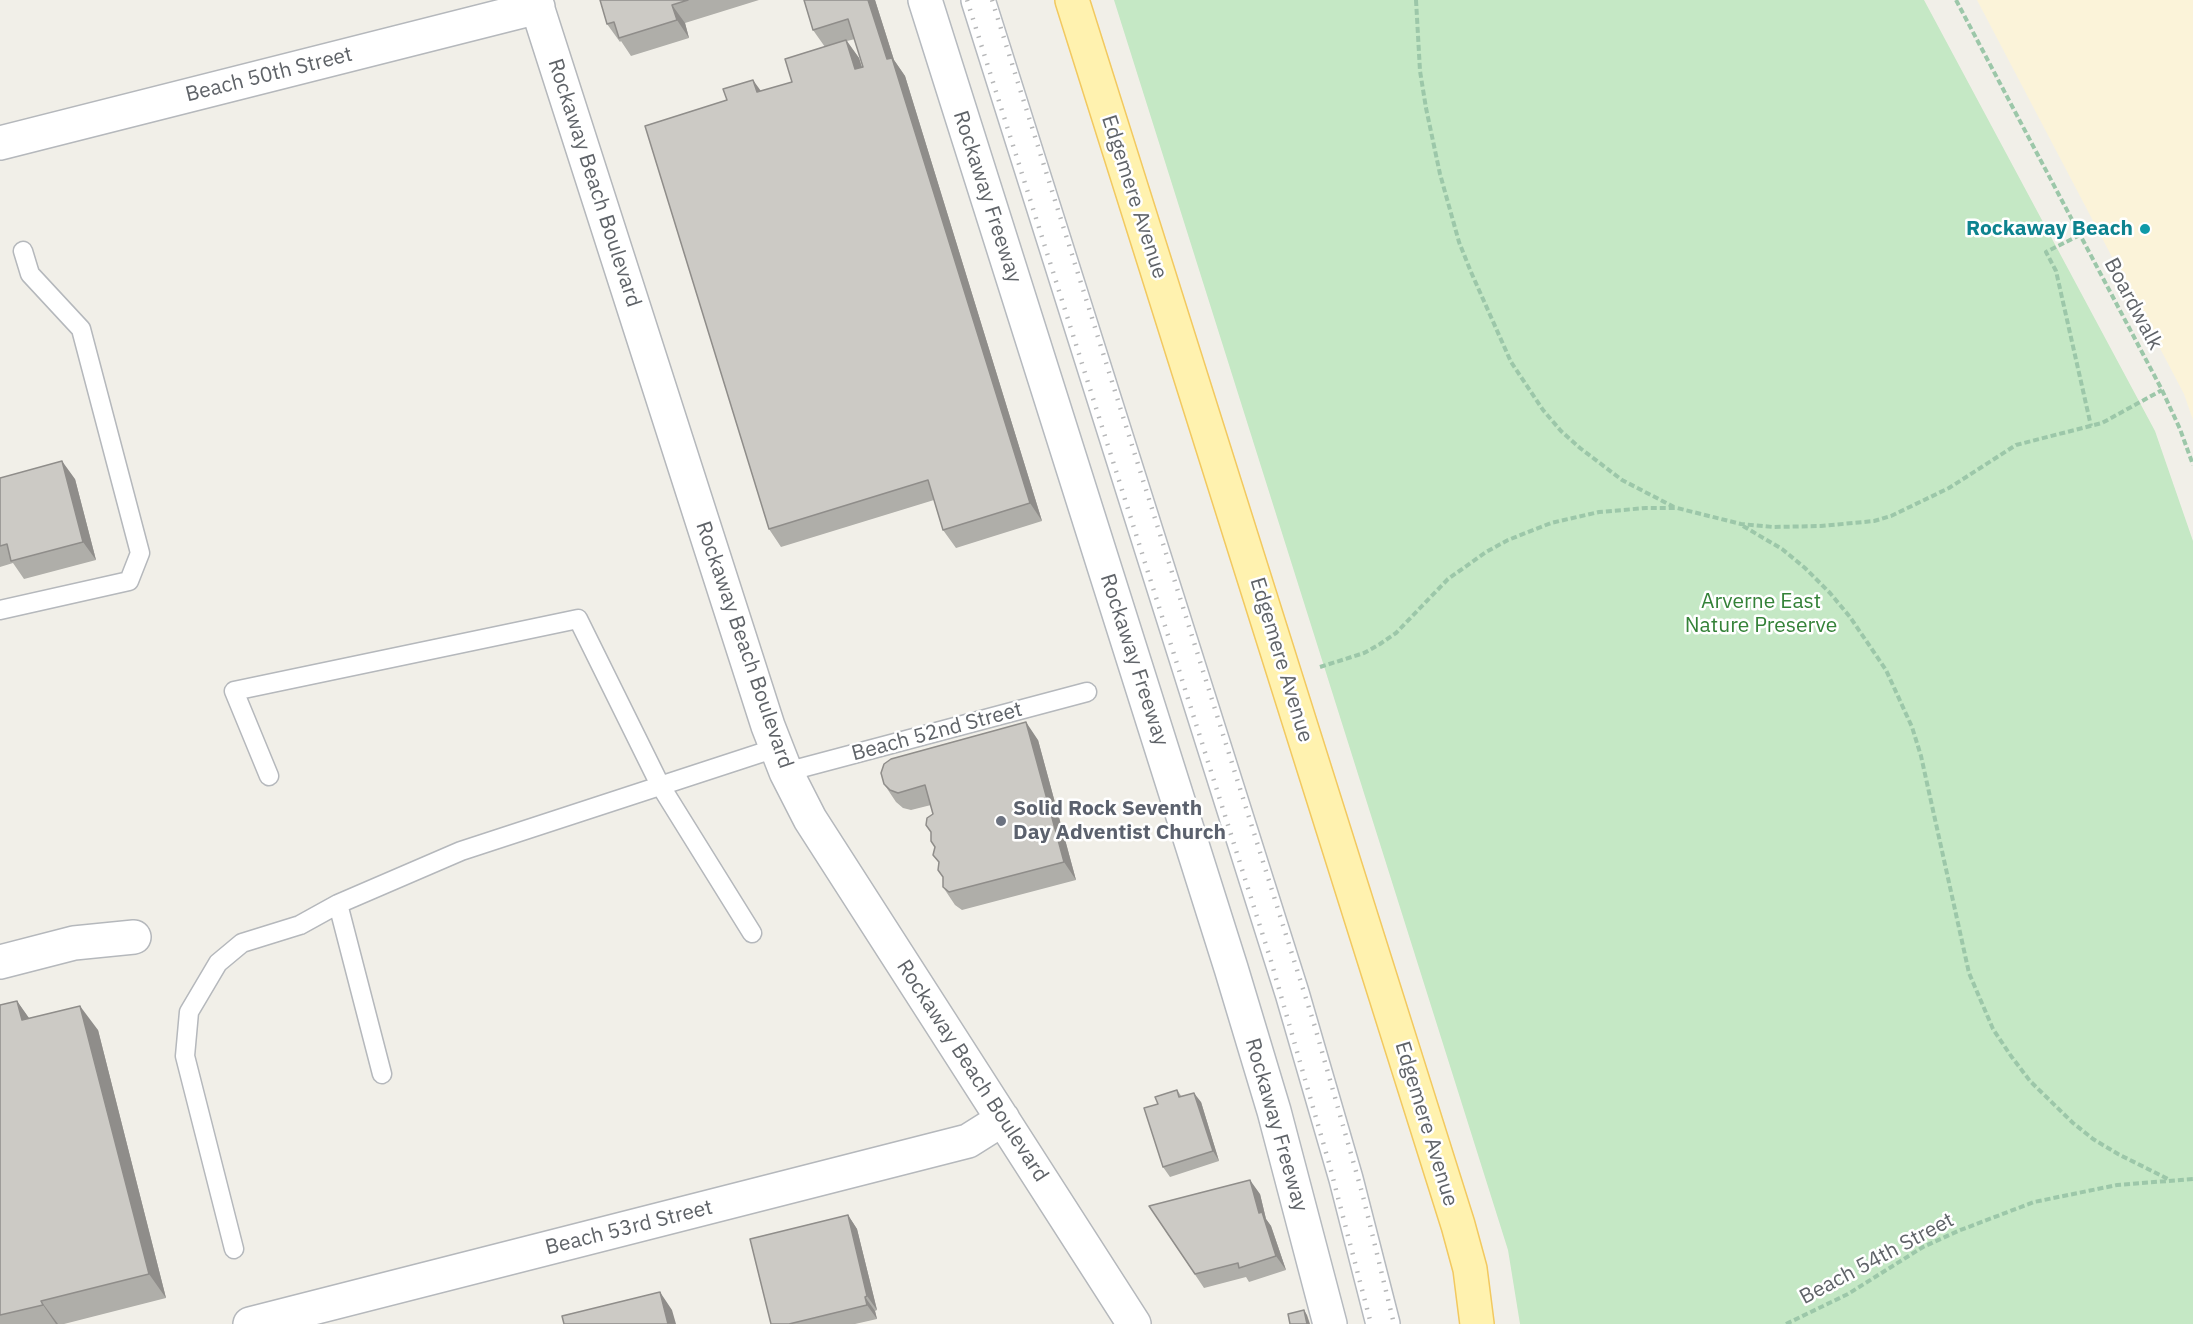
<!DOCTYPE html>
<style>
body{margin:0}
canvas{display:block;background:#f1efe8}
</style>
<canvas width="2193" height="1324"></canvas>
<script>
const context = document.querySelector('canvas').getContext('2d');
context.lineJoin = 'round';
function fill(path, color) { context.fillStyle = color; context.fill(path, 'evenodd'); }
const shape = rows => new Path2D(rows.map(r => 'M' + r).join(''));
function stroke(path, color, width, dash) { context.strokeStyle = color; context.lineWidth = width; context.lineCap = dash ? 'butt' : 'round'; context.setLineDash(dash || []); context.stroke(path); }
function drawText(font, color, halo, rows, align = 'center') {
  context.font = font + ' "IBM Plex Sans",sans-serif'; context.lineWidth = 5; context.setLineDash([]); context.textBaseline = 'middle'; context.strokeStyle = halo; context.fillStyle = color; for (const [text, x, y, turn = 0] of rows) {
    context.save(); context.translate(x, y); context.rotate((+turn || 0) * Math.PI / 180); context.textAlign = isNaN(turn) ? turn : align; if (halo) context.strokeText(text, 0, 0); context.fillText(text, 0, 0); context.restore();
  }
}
const green = shape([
 [1114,0,1924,0,2155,431,2193,541,2193,1324,1520,1324,1508,1250]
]);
const sand = shape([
 [1977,0,2193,0,2193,420,2184,394]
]);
const path = shape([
 [1416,0,1420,71,1426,108,1440,174,1459,242,1471,272,1511,362,1543,410,1561,431,1580,448,1622,480,1674,507],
 [1956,0,2162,390,2180,429,2193,465],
 [2080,235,2046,252,2056,271,2091,426],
 [1743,526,1782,549,1805,568,1830,593,1850,617,1886,670,1912,727,1921,756,1969,973,1993,1029,2011,1056,2030,1081,2073,1123,2093,1139,2118,1154,2170,1180],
 [1320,667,1364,653,1380,644,1396,633,1448,579,1486,552,1508,540,1551,523,1599,512,1646,508,1677,508,1741,524,1773,527,1821,526,1874,521,1891,516,1949,488,2016,445,2102,423,2162,390],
 [1786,1324,1848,1294,1923,1247,1958,1231,2034,1202,2117,1185,2193,1179]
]);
const lane = shape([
 [0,610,129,581,140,553,81,329,30,274,23,251],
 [786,772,1087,692],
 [269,776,234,691,578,619,660,785,752,933],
 [338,904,382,1074],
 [234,1249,185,1056,189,1012,218,963,242,943,300,925,338,904,461,851,776,748]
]);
const street = shape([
 [535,0,768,726,786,772,810,819,1134,1324],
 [0,143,538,7],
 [0,962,74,943,134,937],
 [250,1324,968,1141,1003,1119]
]);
const secondary = shape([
 [925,0,1231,968,1274,1111,1330,1324],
 [978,0,1292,993,1346,1179,1383,1324]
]);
const primary = shape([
 [1072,0,1458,1225,1470,1269,1477,1324]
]);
const rail = shape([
 [967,0,1271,961,1329,1163,1371,1324],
 [992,0,1315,1027,1363,1196,1394,1324]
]);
const wall = shape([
 [600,0,759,0,685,23,689,38,631,56,621,41,620,42,607,24],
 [804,0,875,0,894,60,905,76,1042,521,956,548,943,530,934,500,781,547,769,529,761,91,792,82,825,47,813,30],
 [855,39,863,67,862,67,859,58,847,41],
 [0,478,75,479,96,560,24,579,13,563,0,567],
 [1038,740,1076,880,962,910,955,905,943,887,943,877,939,863,933,855,935,847,931,833,926,825,933,814,931,805,911,810,903,808,896,802,884,784],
 [17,1001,29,1019,98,1030,166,1298,64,1324,0,1324,0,1005],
 [1177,1090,1182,1097,1201,1102,1219,1161,1170,1177,1163,1167,1158,1104],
 [1260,1194,1266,1219,1271,1226,1286,1270,1249,1282,1246,1277,1204,1288,1149,1206],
 [848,1215,857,1229,877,1310,875,1311,877,1319,855,1324,771,1324]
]);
const shadedWall = shape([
 [868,0,875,0,894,60,905,76,1042,521,1030,503,887,59],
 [672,5,685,23,689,38,677,20],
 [846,40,859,58,868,87,855,69],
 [753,80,766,98,757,92],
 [62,461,75,479,96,560,83,542],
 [1026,722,1038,740,1076,880,1064,862],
 [17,1001,34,1025,22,1020],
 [80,1006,98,1030,166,1298,149,1274],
 [1194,1093,1201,1102,1219,1161,1213,1151],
 [1250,1180,1260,1194,1266,1219,1271,1226,1286,1270,1276,1256,1259,1213],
 [848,1215,857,1229,877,1310,867,1296],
 [660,1292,672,1310,676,1324,668,1324],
 [865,1297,875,1311,877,1319,867,1305],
 [41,1301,58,1324,56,1324,43,1305],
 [1304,1310,1307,1315,1310,1324,1307,1324]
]);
const building = shape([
 [600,0,688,0,672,5,677,20,619,38,614,22,607,24,600,0],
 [804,0,868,0,887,59,892,58,1030,503,943,530,928,480,769,529,645,126,727,100,723,89,753,80,757,92,792,82,785,59,846,40,855,69,863,67,848,19,813,30,804,0],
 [62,461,83,542,11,561,7,544,0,546,0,478,62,461],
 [1026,722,1064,862,949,892,943,887,943,877,938,870,939,862,933,855,935,847,931,841,931,832,926,825,927,818,933,814,925,785,898,793,890,790,884,784,881,773,884,764,891,759,1026,722],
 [17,1001,22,1020,80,1006,149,1274,41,1301,43,1305,0,1315,0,1005,17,1001],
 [1177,1090,1179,1097,1194,1093,1213,1151,1163,1167,1144,1108,1158,1104,1155,1097,1177,1090],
 [1250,1180,1259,1213,1262,1212,1276,1256,1239,1268,1238,1263,1195,1274,1149,1206,1250,1180],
 [848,1215,867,1296,865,1297,867,1305,789,1324,771,1324,750,1239,848,1215],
 [660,1292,668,1324,564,1324,562,1316,660,1292],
 [1304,1310,1307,1324,1290,1324,1288,1314,1304,1310]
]);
const markers = [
 [2145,229,6,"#0f9aa8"],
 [1001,821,6,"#6b7280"]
];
const streetNames = [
 ["Beach 50th Street",269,75,-14],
 ["Rockaway Beach Boulevard",594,183,72],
 ["Rockaway Freeway",987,197,72],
 ["Edgemere Avenue",1134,197,72],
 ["Boardwalk",2133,304,62],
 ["Rockaway Beach Boulevard",744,645,71],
 ["Rockaway Freeway",1134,660,72],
 ["Edgemere Avenue",1281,660,73],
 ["Beach 52nd Street",937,732,-15],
 ["Rockaway Beach Boulevard",972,1071,57],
 ["Edgemere Avenue",1426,1124,73],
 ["Rockaway Freeway",1276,1125,74],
 ["Beach 53rd Street",629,1228,-14],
 ["Beach 54th Street",1877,1259,-28]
];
const cultureNames = [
 ["Rockaway Beach",2133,229]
];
const parkNames = [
 ["Arverne East",1761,602],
 ["Nature Preserve",1761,626]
];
const worshipNames = [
 ["Solid Rock Seventh",1013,809],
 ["Day Adventist Church",1013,833]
];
fill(green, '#c5e8c5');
fill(sand, '#fbf3d9');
stroke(lane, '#b5b8bc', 21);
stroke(street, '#b5b8bc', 36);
stroke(secondary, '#b6babf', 36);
stroke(primary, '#f2c960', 36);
stroke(path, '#9cc7a9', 4, [6, 3]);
stroke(lane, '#fff', 18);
stroke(street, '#fff', 33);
stroke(secondary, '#fff', 33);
stroke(primary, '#fff2af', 33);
stroke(rail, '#b6b7b8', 4.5, [1.5, 8]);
fill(wall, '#afaea9');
fill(shadedWall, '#8f8d8a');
fill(building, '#cccac5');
stroke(building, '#8f8d8a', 1.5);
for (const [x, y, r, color] of markers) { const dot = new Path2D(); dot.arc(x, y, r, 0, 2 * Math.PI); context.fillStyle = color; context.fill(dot); stroke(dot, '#fff', 2); }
drawText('21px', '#5f6368', '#fff', streetNames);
drawText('bold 21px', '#0d838f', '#fff', cultureNames, 'right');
drawText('21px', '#348238', '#fff', parkNames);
drawText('bold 21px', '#5b616d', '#fff', worshipNames, 'left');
</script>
